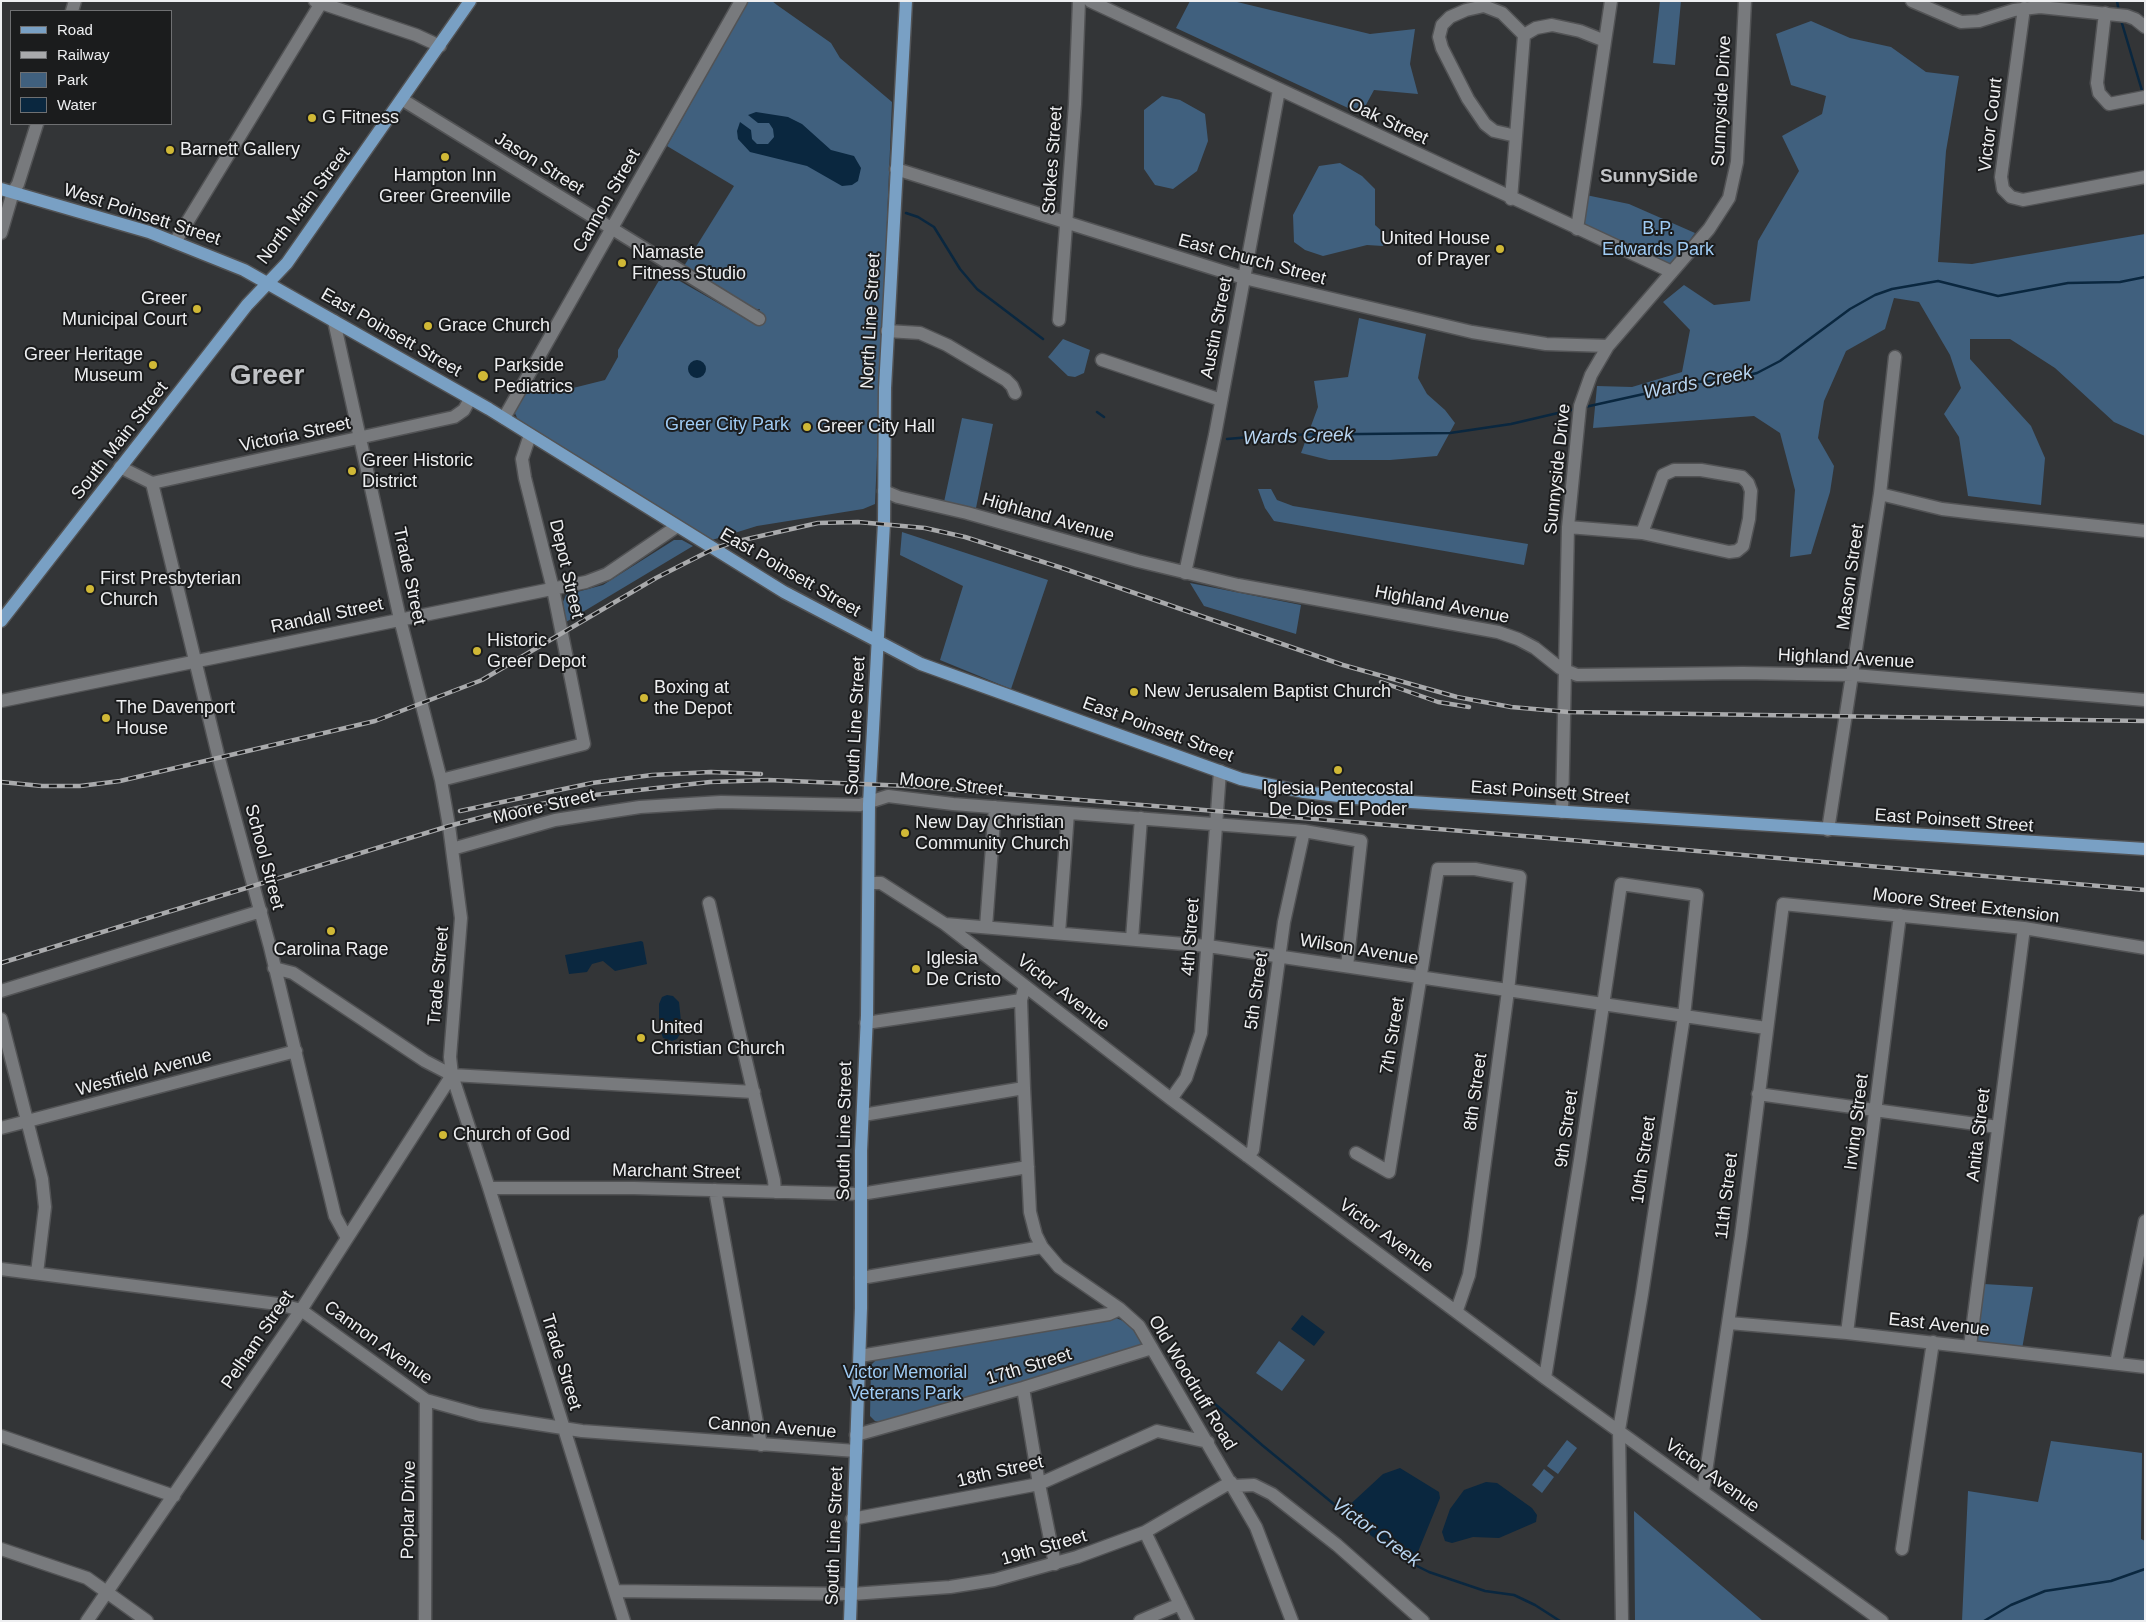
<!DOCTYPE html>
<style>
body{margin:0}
#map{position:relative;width:2146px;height:1622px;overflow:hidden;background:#333537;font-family:Arial,sans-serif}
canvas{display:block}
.frame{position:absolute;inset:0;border:2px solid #eeeff1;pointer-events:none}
.legend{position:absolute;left:10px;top:10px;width:162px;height:115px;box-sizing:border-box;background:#1b1c1d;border:1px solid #6f7072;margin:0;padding:6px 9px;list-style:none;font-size:15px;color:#eeeff1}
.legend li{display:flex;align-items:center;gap:10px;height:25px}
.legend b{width:25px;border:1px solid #6f7072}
</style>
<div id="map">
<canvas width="2146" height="1622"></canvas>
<div class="frame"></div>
<ul class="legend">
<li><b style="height:6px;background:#79a0c4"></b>Road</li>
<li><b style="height:6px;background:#a9aaac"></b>Railway</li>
<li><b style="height:14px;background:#40607e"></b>Park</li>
<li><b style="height:14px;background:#0a273f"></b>Water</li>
</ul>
</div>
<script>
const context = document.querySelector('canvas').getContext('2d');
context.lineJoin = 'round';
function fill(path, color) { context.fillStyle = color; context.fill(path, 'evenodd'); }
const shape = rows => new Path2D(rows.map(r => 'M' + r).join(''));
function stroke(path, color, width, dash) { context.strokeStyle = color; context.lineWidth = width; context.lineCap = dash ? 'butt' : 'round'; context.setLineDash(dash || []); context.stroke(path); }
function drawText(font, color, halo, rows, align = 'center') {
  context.font = font + ' Arial,sans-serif'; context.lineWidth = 4; context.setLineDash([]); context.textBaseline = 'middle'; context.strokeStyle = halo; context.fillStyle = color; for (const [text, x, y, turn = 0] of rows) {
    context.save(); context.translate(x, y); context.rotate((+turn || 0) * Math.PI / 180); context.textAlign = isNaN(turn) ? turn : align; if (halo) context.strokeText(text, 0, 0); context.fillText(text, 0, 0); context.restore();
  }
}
const green = shape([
 [748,1,772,1,777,5,831,43,840,58,892,102,875,504,863,509,757,526,712,540,518,420,514,411,531,378,557,392,605,380,618,357,618,350,664,272,753,323,760,309,754,310,684,266,734,186,667,146],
 [1190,1,1233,1,1370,34,1415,29,1410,64,1418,94,1374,90,1361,114,1176,28],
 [1660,1,1681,1,1675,65,1653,63],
 [1811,21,1850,38,1891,47,1926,72,1959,76,1946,151,1938,262,1972,264,2145,234,2145,436,2114,422,2055,368,2010,339,1970,339,1970,359,2031,426,2045,458,2041,505,1968,496,1959,437,1944,414,1961,388,1950,355,1919,302,1894,298,1885,329,1846,351,1824,401,1818,438,1834,466,1830,492,1811,554,1790,557,1795,490,1780,433,1754,416,1593,428,1597,386,1632,387,1682,372,1690,330,1663,302,1684,285,1714,305,1750,301,1758,241,1799,171,1782,136,1822,114,1826,96,1791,85,1776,34],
 [1162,96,1180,100,1205,114,1208,141,1197,171,1173,189,1155,185,1144,169,1144,110],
 [1340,163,1362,176,1375,189,1375,225,1386,235,1383,246,1367,245,1323,256,1305,250,1294,242,1293,215,1319,166],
 [1586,195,1629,204,1695,233,1672,264,1663,264,1581,227],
 [1359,318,1426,334,1418,378,1427,394,1445,410,1455,423,1437,456,1390,460,1329,460,1301,453,1318,407,1314,381,1348,377],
 [1063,339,1090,350,1084,373,1075,377,1068,376,1048,357],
 [962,418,993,424,976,508,944,502],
 [1258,489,1271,489,1277,500,1293,506,1528,544,1524,565,1274,521,1265,508],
 [902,532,1048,580,1011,689,940,660,963,586,900,555],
 [674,540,682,540,693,546,566,622,563,602,566,595,603,585],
 [1190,583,1301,605,1296,634,1204,606],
 [1984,1284,2033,1287,2022,1349,1976,1343],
 [1116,1318,1128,1323,1144,1345,1143,1349,883,1422,875,1421,870,1416,871,1365,878,1358],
 [1279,1341,1305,1360,1282,1391,1256,1373],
 [1567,1440,1577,1448,1558,1474,1547,1466],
 [2051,1441,2142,1453,2141,1539,2145,1541,2145,1621,1962,1621,1968,1491,2038,1502],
 [1544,1469,1554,1477,1542,1493,1532,1485],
 [1634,1511,1763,1621,1635,1621]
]);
const water = shape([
 [756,112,788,117,802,124,831,150,854,156,861,168,858,181,852,185,842,186,807,166,750,152,738,139,737,131,740,122,751,130,752,139,757,144,768,144,774,137,773,129,769,123,758,123,748,115],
 '688 369a9 9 0 1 1 18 0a9 9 0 1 1-18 0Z',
 [641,941,643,942,647,964,615,971,603,961,592,964,587,972,569,974,565,955],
 [667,995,673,996,679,1002,682,1031,677,1039,672,1041,663,1038,659,1025,659,1004,662,997],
 [1302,1315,1325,1332,1314,1346,1291,1329],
 [1400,1468,1439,1492,1440,1498,1413,1564,1354,1522,1343,1511,1383,1474],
 [1486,1482,1497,1483,1532,1508,1537,1515,1536,1522,1499,1538,1473,1537,1452,1543,1445,1541,1442,1532,1450,1509,1464,1490]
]);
const stream = shape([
 [2117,1,2119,12],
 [2121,20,2143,94],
 [906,213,918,217,934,227,960,269,977,289,1043,339],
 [1585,407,1698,382,1736,378,1757,373,1780,361,1850,309,1875,295,1892,289,1938,281,1998,296,2068,283,2120,282,2145,277],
 [1097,412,1104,417],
 [1227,439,1274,435,1450,433,1511,424,1575,409],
 [1215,1404,1262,1445,1346,1514],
 [1371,1534,1389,1547],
 [1394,1550,1413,1564,1429,1572,1485,1591,1514,1595,1535,1605,1560,1621],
 [1984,1621,2011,1605,2045,1591,2111,1581,2145,1569]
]);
const minor = shape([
 [315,1,416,35,440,46],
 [1090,1,1672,272],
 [1912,1,1961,22,1979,21,2014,10,2040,7,2127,16,2135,19,2145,27],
 [2024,8,2001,177,2003,189,2011,197,2023,200,2145,177],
 [72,11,75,1],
 [2105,13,2097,83,2099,93,2109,104,2145,97],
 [403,100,759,319],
 [1516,136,1494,131,1485,124,1468,99,1442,48,1439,37,1442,25,1450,17,1466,10,1484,6,1502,13,1524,35],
 [896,169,1244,278,1472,332,1546,344,1608,346],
 [1511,199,1524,35,1536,28,1552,25,1580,31,1605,41],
 [1577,229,1611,1],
 [1,233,13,192,18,184,37,124],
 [175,242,321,3],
 [1059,320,1075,104,1079,1],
 [334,321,400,619,441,780,449,826,461,918,450,1057,452,1075,489,1188,624,1621],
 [887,331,920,333,947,345,1006,380,1012,386,1015,393],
 [1102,360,1221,400],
 [504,418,741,1],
 [120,467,152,483,454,417,464,410,470,399],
 [1701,470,1742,477,1748,483,1751,491,1749,519,1743,546,1737,551,1729,552,1642,533,1663,475,1674,470,1701,470],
 [152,483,219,759,270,947,335,1216,347,1238],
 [884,491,898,497,967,513,1138,561,1238,585,1498,632,1518,639,1535,648,1560,668,1577,675,1743,673,1854,675,2145,700],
 [1880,494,1942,509,1984,514,2145,531],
 [1568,527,1642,533],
 [1185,573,1215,435,1279,90],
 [1,701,586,582,607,574,676,527],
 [441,780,584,744,553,589,525,478,522,459,530,435],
 [1562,812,1568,527,1580,406,1591,375,1608,346,1709,229,1729,198,1737,162,1745,1],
 [1828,830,1880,494,1895,357],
 [452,849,555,820,640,807,721,802,860,805,888,796,953,804,1304,831,1361,841,1347,966],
 [869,883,881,883,945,924,1171,1099,1545,1378,1882,1621],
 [709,903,774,1180,775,1192],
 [945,924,1208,946,1766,1028],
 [986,927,995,807],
 [1059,933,1068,813],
 [1132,939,1141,818],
 [274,968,293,973,425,1061,452,1075,754,1092],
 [1025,986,1021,1000,1024,1088,1030,1212,1036,1235,1042,1247,1059,1267,1120,1309,1139,1326,1256,1527,1292,1621],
 [1,991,261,911],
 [1,1019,42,1179,45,1207,37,1273],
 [866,1023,1021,1000],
 [1758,1094,1998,1127],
 [1171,1099,1186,1078,1201,1033,1220,771],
 [863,1115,1024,1088],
 [1,1128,296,1051],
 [1356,1153,1389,1172,1438,869,1475,869,1520,877,1508,991,1474,1243,1469,1275,1457,1310],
 [1247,1156,1253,1150,1284,922,1304,831],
 [489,1188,634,1188,861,1194,1028,1167],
 [715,1190,761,1445],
 [1,1269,278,1304,301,1310,426,1400,480,1415,582,1431,856,1451],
 [861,1278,1042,1247],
 [1729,1323,1847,1333,2145,1367],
 [1847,1333,1900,915],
 [1970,1346,2024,928],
 [860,1356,1109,1314,1120,1309],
 [2116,1363,2145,1221],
 [1545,1378,1580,1160,1621,884,1697,895,1684,1016,1642,1294,1619,1430,1622,1621],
 [1023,1388,1039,1484,1055,1564],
 [856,1435,1023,1388,1152,1348],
 [1,1436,174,1496],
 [1233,1486,1254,1485,1272,1494,1337,1545,1423,1621],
 [1703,1492,1741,1236,1783,904,2024,928,2145,948],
 [852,1519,1039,1484,1157,1431,1208,1442],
 [1145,1532,1188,1621],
 [1,1549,87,1578,147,1621],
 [1902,1549,1933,1342],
 [615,1591,852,1594,950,1587,994,1580,1077,1557,1145,1532,1231,1482],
 [87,1621,301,1310,452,1075],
 [425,1621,426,1400],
 [1140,1621,1180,1604]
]);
const major = shape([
 [1,189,149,232,244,270,489,409,784,592,921,664,1241,779,1304,792,1364,799,2145,849],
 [1,621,247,305,287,263,470,1],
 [850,1621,861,1308,861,1151,867,1015,869,804,884,523,885,388,906,1]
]);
const rail = shape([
 [1381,682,1438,702,1469,707],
 [1,782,42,786,80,786,120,781,375,721,482,680,656,578,713,549,734,542,818,523,858,522,925,528,965,537,1062,568,1343,665,1457,697,1511,707,1568,712,2145,721],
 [460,811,592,783,652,775,711,772,761,774],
 [1,963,449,826,517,808,594,795,710,782,768,780,908,786,1536,837,2145,890]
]);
const markers = [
 [312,118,5,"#d0b836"],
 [170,150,5,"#d0b836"],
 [445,157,5,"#d0b836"],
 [1500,249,5,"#d0b836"],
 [622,263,5,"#d0b836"],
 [197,309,5,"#d0b836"],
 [428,326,5,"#d0b836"],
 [153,365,5,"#d0b836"],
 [483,376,6,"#d0b836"],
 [807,427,5,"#d0b836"],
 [352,471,5,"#d0b836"],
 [90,589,5,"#d0b836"],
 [477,651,5,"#d0b836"],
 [1134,692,5,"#d0b836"],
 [644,698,5,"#d0b836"],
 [106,718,5,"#d0b836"],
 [1338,770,5,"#d0b836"],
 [905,833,5,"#d0b836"],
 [331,931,5,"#d0b836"],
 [916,969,5,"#d0b836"],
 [641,1038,5,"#d0b836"],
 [443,1135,5,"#d0b836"]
];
const streetNames = [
 ["Sunnyside Drive",1722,101,-87],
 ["Oak Street",1388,122,25],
 ["Victor Court",1991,125,-83],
 ["Stokes Street",1053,160,-86],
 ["Jason Street",539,164,32],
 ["Cannon Street",607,201,-60],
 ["North Main Street",304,206,-53],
 ["West Poinsett Street",142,215,18],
 ["East Church Street",1252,260,15],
 ["North Line Street",871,321,-87],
 ["Austin Street",1217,328,-79],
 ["East Poinsett Street",391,333,30],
 ["Victoria Street",295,435,-12],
 ["South Main Street",120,441,-52],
 ["Sunnyside Drive",1558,469,-84],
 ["Highland Avenue",1048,518,16],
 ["Depot Street",566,569,77],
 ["East Poinsett Street",790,573,30],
 ["Trade Street",409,576,78],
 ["Mason Street",1851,577,-82],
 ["Highland Avenue",1442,605,11],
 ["Randall Street",327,616,-12],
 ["Highland Avenue",1846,659,3],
 ["South Line Street",856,726,-87],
 ["East Poinsett Street",1158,730,20],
 ["Moore Street",951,785,6],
 ["East Poinsett Street",1550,793,4],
 ["Moore Street",544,807,-13],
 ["East Poinsett Street",1954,821,4],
 ["School Street",264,857,75],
 ["Moore Street Extension",1966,906,7],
 ["4th Street",1191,937,-86],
 ["Wilson Avenue",1359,950,9],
 ["Trade Street",439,976,-85],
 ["5th Street",1257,991,-82],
 ["Victor Avenue",1063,993,38],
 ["7th Street",1393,1036,-81],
 ["Westfield Avenue",144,1073,-15],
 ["8th Street",1476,1092,-82],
 ["Irving Street",1857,1122,-83],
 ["9th Street",1567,1129,-82],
 ["South Line Street",845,1131,-89],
 ["Anita Street",1979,1135,-83],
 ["10th Street",1644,1160,-82],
 ["Marchant Street",676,1172,1],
 ["11th Street",1727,1196,-83],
 ["Victor Avenue",1386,1236,36],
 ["East Avenue",1939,1325,6],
 ["Pelham Street",258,1340,-56],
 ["Cannon Avenue",378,1343,36],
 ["Trade Street",561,1362,73],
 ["17th Street",1029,1367,-17],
 ["Old Woodruff Road",1192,1383,59],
 ["Cannon Avenue",772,1428,4],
 ["18th Street",1000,1472,-13],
 ["Victor Avenue",1712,1476,36],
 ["Poplar Drive",409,1510,-89],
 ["South Line Street",835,1536,-88],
 ["19th Street",1044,1548,-16]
];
const poiNames = [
 ["G Fitness",322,118],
 ["Barnett Gallery",180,150],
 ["Hampton Inn",445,176,"center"],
 ["Greer Greenville",445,197,"center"],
 ["United House",1490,239,"right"],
 ["of Prayer",1490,260,"right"],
 ["Namaste",632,253],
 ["Fitness Studio",632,274],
 ["Greer",187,299,"right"],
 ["Municipal Court",187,320,"right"],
 ["Grace Church",438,326],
 ["Greer Heritage",143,355,"right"],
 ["Museum",143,376,"right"],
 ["Parkside",494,366],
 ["Pediatrics",494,387],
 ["Greer City Hall",817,427],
 ["Greer Historic",362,461],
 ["District",362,482],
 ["First Presbyterian",100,579],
 ["Church",100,600],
 ["Historic",487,641],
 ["Greer Depot",487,662],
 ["Boxing at",654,688],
 ["the Depot",654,709],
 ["New Jerusalem Baptist Church",1144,692],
 ["The Davenport",116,708],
 ["House",116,729],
 ["Iglesia Pentecostal",1338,789,"center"],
 ["De Dios El Poder",1338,810,"center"],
 ["New Day Christian",915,823],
 ["Community Church",915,844],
 ["Carolina Rage",331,950,"center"],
 ["Iglesia",926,959],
 ["De Cristo",926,980],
 ["United",651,1028],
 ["Christian Church",651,1049],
 ["Church of God",453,1135]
];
const parkNames = [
 ["B.P.",1658,229],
 ["Edwards Park",1658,250],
 ["Greer City Park",727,425],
 ["Victor Memorial",905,1373],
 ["Veterans Park",905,1394]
];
const neighbourhoodNames = [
 ["SunnySide",1649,177]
];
const waterNames = [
 ["Wards Creek",1698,383,-11],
 ["Wards Creek",1298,437,-2],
 ["Victor Creek",1376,1533,36]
];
const townNames = [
 ["Greer",267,376]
];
fill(green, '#40607e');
fill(water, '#0a273f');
stroke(stream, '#0a273f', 2.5);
stroke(minor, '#525355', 15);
stroke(major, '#525355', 15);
stroke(minor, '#787a7d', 12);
stroke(major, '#79a0c4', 12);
stroke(rail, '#a9aaac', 4.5);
stroke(rail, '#1b1c1d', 2.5, [8]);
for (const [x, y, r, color] of markers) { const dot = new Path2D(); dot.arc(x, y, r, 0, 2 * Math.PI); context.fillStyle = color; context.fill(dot); stroke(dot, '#1b1c1d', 2); }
drawText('18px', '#eeeff1', '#1b1c1d', streetNames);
drawText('18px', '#eeeff1', '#1b1c1d', poiNames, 'left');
drawText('18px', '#9fcbf4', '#1b1c1d', parkNames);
drawText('bold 19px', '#c0c2c5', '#1b1c1d', neighbourhoodNames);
drawText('italic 19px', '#b8d5f1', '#1b1c1d', waterNames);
drawText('bold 28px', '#c0c2c5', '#1b1c1d', townNames);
</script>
